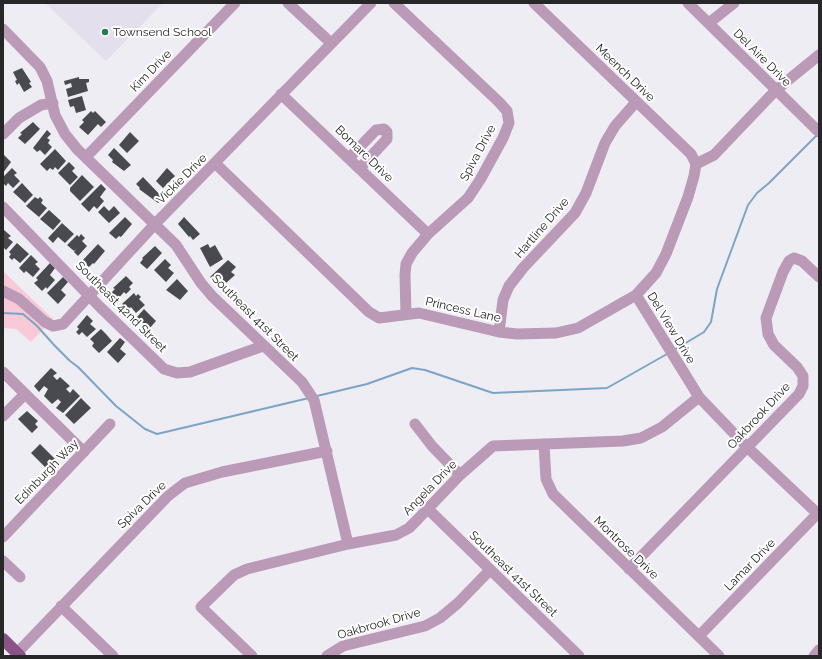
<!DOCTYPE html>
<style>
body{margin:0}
#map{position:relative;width:822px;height:659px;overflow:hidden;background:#efedf4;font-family:Raleway,sans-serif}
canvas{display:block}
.frame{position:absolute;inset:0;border:4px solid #272628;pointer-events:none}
</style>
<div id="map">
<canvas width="822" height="659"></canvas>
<div class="frame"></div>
</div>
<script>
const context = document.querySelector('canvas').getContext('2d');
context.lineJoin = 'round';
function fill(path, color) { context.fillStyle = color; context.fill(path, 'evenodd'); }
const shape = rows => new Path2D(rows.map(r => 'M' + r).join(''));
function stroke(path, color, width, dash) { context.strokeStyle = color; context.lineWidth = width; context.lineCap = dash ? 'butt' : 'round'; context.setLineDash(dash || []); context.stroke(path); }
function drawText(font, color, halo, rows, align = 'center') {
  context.font = font + ' Raleway,sans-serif'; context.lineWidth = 4; context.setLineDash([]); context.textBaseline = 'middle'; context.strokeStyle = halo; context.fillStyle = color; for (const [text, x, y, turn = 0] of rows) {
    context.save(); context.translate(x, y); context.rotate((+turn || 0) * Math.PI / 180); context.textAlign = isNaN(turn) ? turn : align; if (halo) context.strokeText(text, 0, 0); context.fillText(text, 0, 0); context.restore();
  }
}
const built = shape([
 [45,3,163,3,106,61]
]);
const green = shape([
 [3,271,53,319,31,342,16,329,3,328]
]);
const stream = shape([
 [3,313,23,314,37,326,55,346,70,361,78,367,116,406,145,429,157,434,309,398],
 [674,350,704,332,711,322,717,289,748,205,757,193,769,183,817,135],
 [317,396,367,384,412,368,425,370,493,393,607,388,667,354]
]);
const building = shape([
 [22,68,31,82,29,83,32,87,24,92,19,83,17,85,15,81,17,80,13,72],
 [79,77,79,79,89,79,89,82,86,83,88,91,68,97,66,89,72,87,71,83,65,85,64,81],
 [82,96,86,110,76,113,74,106,70,107,68,100],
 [91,111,93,113,95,111,106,122,101,127,98,124,88,135,79,127,84,122,82,120],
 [33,122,40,129,25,144,18,138,22,134,20,133],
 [47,130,51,134,47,138,50,140,48,143,52,147,45,155,40,150,37,152,33,148],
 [130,132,139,141,127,153,119,145],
 [114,148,131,165,124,171,112,162,113,160,108,155],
 [55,149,66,161,58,170,55,167,53,170,50,168,47,171,40,164],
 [3,154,11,162,3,173],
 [69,162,75,168,72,171,78,177,70,185,58,173],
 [12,168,17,173,14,175,20,181,13,188,8,183,6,186,3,183,3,177],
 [167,168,175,176,163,188,156,181],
 [82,175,94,187,80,201,70,191,70,188],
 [143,177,163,198,158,203,139,189,140,188,136,184],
 [22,183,33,195,25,203,13,192],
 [101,184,106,189,100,197,104,201,97,209,94,206,89,212,81,204],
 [35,197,38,199,40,197,43,200,41,203,47,208,39,217,26,206],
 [104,206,109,211,114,206,120,213,109,223,98,212],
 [49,210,61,221,53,230,40,219],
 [125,217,132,224,121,237,119,236,116,239,109,233],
 [184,217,200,234,193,240,190,236,189,237,178,224],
 [62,223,74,234,65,243,58,237,53,243,48,238],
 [4,230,11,236,8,238,13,242,6,250,3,247],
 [81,234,85,238,82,241,87,246,78,256,74,252,76,249,74,251,67,245,77,235,79,237],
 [17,243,29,254,20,263,14,258,12,260,9,257,11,254,9,252],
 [98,244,105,251,94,264,93,263,89,267,82,261],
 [208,244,210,248,215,245,223,259,210,267,200,248],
 [155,246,162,253,147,269,140,263,143,259,142,258],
 [31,255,38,262,35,264,40,269,33,277,26,271,24,273,19,268],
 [165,259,171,265,168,268,174,273,166,282,154,270],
 [228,260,236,267,231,272,235,275,226,283,220,277,215,282,210,277],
 [50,263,55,268,50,275,55,280,47,289,46,287,42,291,34,283,38,280,36,278],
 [126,276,133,283,129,287,131,289,126,294,124,292,117,300,111,293,115,289,113,288],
 [63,277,68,282,61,290,66,295,58,304,47,293],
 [177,279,188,291,180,300,166,290],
 [134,293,136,296,138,294,141,297,139,299,145,305,136,313,131,307,128,310,122,304],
 [144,309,156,321,149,329,137,317],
 [87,315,93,321,90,324,96,329,87,337,82,332,79,335,76,332,79,329,77,327],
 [101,329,106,334,103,338,106,334,112,341,99,353,92,346,94,343,90,339],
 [120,338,125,342,120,349,126,354,118,363,107,352],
 [51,368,57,373,53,376,57,380,60,377,70,386,66,389,70,393,73,389,80,396,63,413,56,408,61,402,58,399,52,404,44,396,48,389,44,386,39,392,34,386],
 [81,398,91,408,74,424,65,415],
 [27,411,38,421,35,424,38,427,32,433,18,419],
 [40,444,57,461,51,466,50,465,48,470,31,453]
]);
const minor = shape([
 [288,3,331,43],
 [394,3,499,102,507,111,509,123,503,138,480,180,468,198,428,234,412,253,406,264,405,275,406,314],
 [534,3,691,154,696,164],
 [688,3,819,132],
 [709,23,734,3],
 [3,29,40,67,47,81,55,115,65,134,77,149,176,245,201,283,212,296,302,382,314,400,348,544],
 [819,55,776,90,714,155,696,164,694,176,688,197,666,254,656,273,636,295,699,397,747,447,819,515],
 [281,94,428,234],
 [3,134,19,118,41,105,53,103],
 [86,157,235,3],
 [349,158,376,130,384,129,387,132,387,139,360,168],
 [216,164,369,312,379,318,419,313,499,332,517,334,556,333,578,328,636,295],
 [3,207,100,307,164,369,177,373,190,372,263,346],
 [3,291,19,299,45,322,53,326,63,324,155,224,371,3],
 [499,332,503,300,509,286,523,268,575,213,586,193,605,143,615,126,636,102],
 [3,372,84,452],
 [3,416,25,394],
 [415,424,432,446,460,475],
 [544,444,546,479,553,494,719,656],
 [429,510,579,656],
 [3,537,110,424],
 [3,561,20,577],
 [629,569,799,394,803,386,803,376,797,367,774,345,768,334,766,318,783,272,789,261,794,258,802,261,819,277],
 [61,606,113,656],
 [699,636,819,512],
 [17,653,168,496,185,483,222,472,327,451],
 [252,656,201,607,234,575,247,569,348,544,396,535,409,528,417,520,460,475,493,446,623,441,641,438,662,427,699,397],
 [327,656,343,646,425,626,440,618,458,603,490,570],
 [814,656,819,650]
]);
const major = shape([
 [3,639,20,656]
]);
const markers = [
 [105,32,4,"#287b4c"]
];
const poiNames = [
 ["Townsend School",113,32]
];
const streetNames = [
 ["Del Aire Drive",762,58,45],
 ["Kim Drive",151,71,-46],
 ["Meench Drive",625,73,44],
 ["Spiva Drive",478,153,-62],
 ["Bomarc Drive",364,154,44],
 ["Vickie Drive",182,179,-45],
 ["Hartline Drive",542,228,-49],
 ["Southeast 42nd Street",121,307,45],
 ["Princess Lane",463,310,13],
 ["Southeast 41st Street",255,318,45],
 ["Del View Drive",671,328,59],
 ["Oakbrook Drive",759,416,-47],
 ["Edinburgh Way",47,472,-46],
 ["Angela Drive",430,488,-46],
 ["Spiva Drive",142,505,-44],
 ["Montrose Drive",626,548,44],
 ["Lamar Drive",750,565,-46],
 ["Southeast 41st Street",513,574,44],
 ["Oakbrook Drive",379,624,-16]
];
fill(built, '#e3dfed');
fill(green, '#f8cad8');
stroke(stream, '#7ca4c4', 2);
fill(building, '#494a50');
stroke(minor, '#ba9ab7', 11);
stroke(major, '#8b5287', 12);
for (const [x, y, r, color] of markers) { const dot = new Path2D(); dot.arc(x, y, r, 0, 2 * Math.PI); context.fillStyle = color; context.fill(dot); stroke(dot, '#fff', 1.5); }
drawText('12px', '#272628', '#fff', poiNames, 'left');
drawText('12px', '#272628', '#fff', streetNames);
</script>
